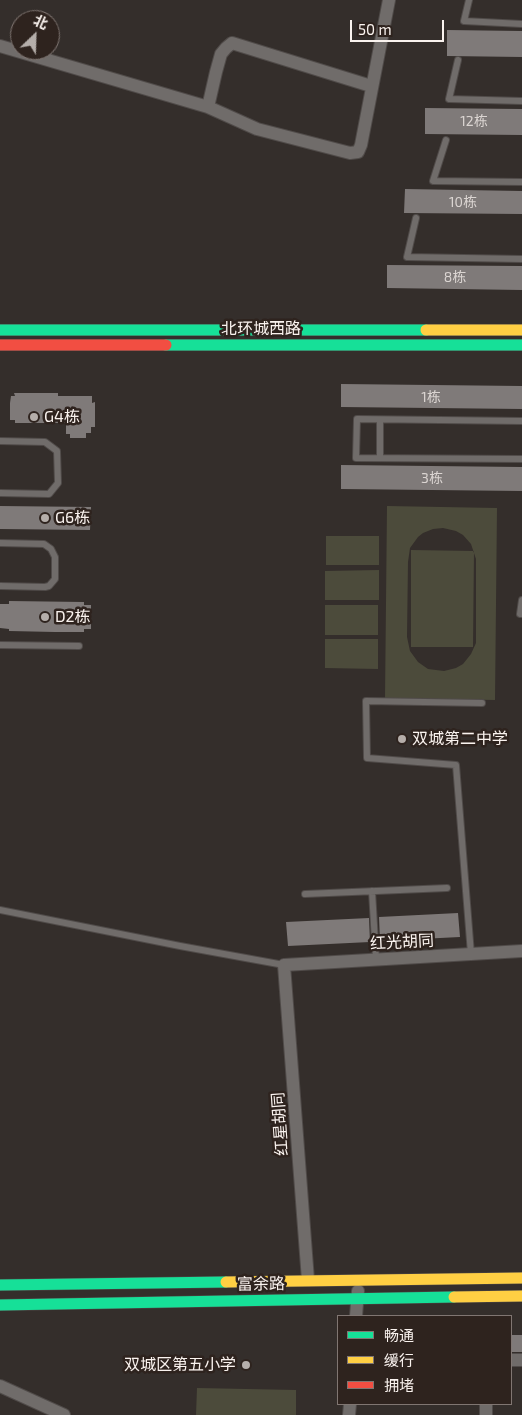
<!DOCTYPE html>
<meta charset="utf-8">
<style>
body{margin:0}
#map{position:relative;width:522px;height:1415px;overflow:hidden;background:#342e2b;font-family:"Exo 2","Noto Sans SC",sans-serif}
canvas{display:block}
.legend{position:absolute;left:337px;top:1315px;width:175px;height:90px;box-sizing:border-box;background:#2e231e;border:1px solid #807672;margin:0;padding:6px 9px;list-style:none;font-size:15px;color:#faf3ef}
.legend li{display:flex;align-items:center;gap:10px;height:25px}
.legend b{width:25px;border:1px solid #807672}
.north{position:absolute;left:10px;top:10px;width:50px;height:50px;box-sizing:border-box;background:#2e231e;border:1px solid #807672;border-radius:50%;rotate:24deg;font-size:14px;font-weight:700;line-height:20px;text-align:center;color:#faf3ef}
.north::after{content:'';display:block;margin:auto;width:18px;height:22px;background:#b5aeaa;clip-path:polygon(50% 0,100% 100%,50% 72%,0 100%)}
.scale{position:absolute;left:350px;top:20px;width:94px;height:22px;box-sizing:border-box;border:2px solid #faf3ef;border-top:0;padding-left:6px;font-size:15px;line-height:18px;white-space:nowrap;color:#faf3ef;-webkit-text-stroke:4px #2e231e;paint-order:stroke}
</style>
<div id="map">
<canvas width="522" height="1415"></canvas>
<ul class="legend">
<li><b style="height:6px;background:#16e098"></b>畅通</li>
<li><b style="height:6px;background:#ffcf43"></b>缓行</li>
<li><b style="height:6px;background:#f24e42"></b>拥堵</li>
</ul>
<div class="north">北</div>
<div class="scale">50 m</div>
</div>
<script>
const context = document.querySelector('canvas').getContext('2d');
context.lineJoin = 'round';
function fill(path, color) { context.fillStyle = color; context.fill(path, 'evenodd'); }
const shape = rows => new Path2D(rows.map(r => 'M' + r).join(''));
function stroke(path, color, width, dash) { context.strokeStyle = color; context.lineWidth = width; context.lineCap = dash ? 'butt' : 'round'; context.setLineDash(dash || []); context.stroke(path); }
function drawText(font, color, halo, rows, align = 'center') {
  context.font = font + ' "Exo 2","Noto Sans SC",sans-serif'; context.lineWidth = 5; context.setLineDash([]); context.textBaseline = 'middle'; context.strokeStyle = halo; context.fillStyle = color; for (const [text, x, y, turn = 0] of rows) {
    context.save(); context.translate(x, y); context.rotate((+turn || 0) * Math.PI / 180); context.textAlign = isNaN(turn) ? turn : align; if (halo) context.strokeText(text, 0, 0); context.fillText(text, 0, 0); context.restore();
  }
}
const green = shape([
 [387,506,497,508,495,700,385,698],
 [443,528,456,531,463,535,471,544,476,559,476,643,471,654,463,664,456,668,444,671,428,669,418,662,410,651,407,637,408,562,410,548,418,537,423,533,433,529],
 [326,536,379,536,379,565,326,565],
 [411,550,474,551,473,647,411,647],
 [379,570,379,600,325,600,325,571],
 [325,605,378,605,378,635,325,635],
 [325,639,378,639,378,669,325,668],
 [197,1388,296,1390,296,1415,196,1415]
]);
const building = shape([
 [447,30,522,31,522,57,447,56],
 [425,108,522,109,522,135,425,134],
 [405,189,522,191,522,214,404,213],
 [387,265,522,266,522,290,387,288],
 [341,384,522,386,522,409,341,407],
 [14,393,58,393,58,396,92,396,92,403,95,402,95,427,91,427,91,433,86,433,86,438,70,438,70,434,66,434,66,423,15,423,15,420,10,420,10,403,11,396,15,396],
 [341,465,522,467,522,491,341,489],
 [0,506,91,507,90,530,0,529],
 [9,601,84,602,84,605,91,605,91,629,84,629,84,632,55,632,9,631,9,629,0,628,0,604,9,604],
 [458,913,460,937,380,941,379,917],
 [369,918,370,942,288,946,286,922],
 [511,1335,522,1335,522,1352,511,1352]
]);
const lane = shape([
 [469,0,464,21,522,24],
 [458,60,449,99,522,101],
 [446,140,433,181,522,182],
 [416,218,407,257,522,259],
 [380,420,380,458],
 [522,421,357,419,356,458,522,459],
 [0,441,45,442,57,451,58,483,49,494,0,493],
 [0,543,44,544,51,549,55,557,55,579,49,586,45,587,0,586],
 [522,600,520,614,522,614],
 [0,645,79,646],
 [372,891,376,959],
 [305,894,447,888],
 [0,910,180,946,284,965],
 [471,954,456,765,367,758,366,701,482,703]
]);
const street = shape([
 [0,46,208,107,257,129,350,153,358,152,361,145,389,0],
 [208,107,216,72,221,54,226,48,232,43,371,86],
 [308,1280,284,965,522,951],
 [356,1316,358,1291],
 [511,1360,522,1360],
 [0,1386,64,1415],
 [486,1404,486,1415],
 [349,1415,350,1404]
]);
const fast = shape([
 [0,330,426,330],
 [166,345,522,345],
 [0,1285,226,1282],
 [0,1305,454,1297]
]);
const slow = shape([
 [426,330,522,330],
 [226,1282,522,1278],
 [454,1297,522,1296]
]);
const jam = shape([
 [0,345,166,345]
]);
const markers = [
 [34,417,5,"#b5aeaa"],
 [45,518,5,"#b5aeaa"],
 [45,617,5,"#b5aeaa"],
 [402,739,5,"#b5aeaa"],
 [246,1365,5,"#b5aeaa"]
];
const numberNames = [
 ["12栋",474,121],
 ["10栋",463,202],
 ["8栋",455,277],
 ["1栋",431,397],
 ["3栋",432,478]
];
const streetNames = [
 ["北环城西路",261,329],
 ["红光胡同",402,942,-3],
 ["红星胡同",280,1124,-94],
 ["富余路",261,1284,-1]
];
const poiNames = [
 ["G4栋",44,417],
 ["G6栋",55,518],
 ["D2栋",55,617],
 ["双城第二中学",412,739],
 ["双城区第五小学",236,1365,"right"]
];
fill(green, '#4c4b3b');
fill(building, '#7f7a79');
stroke(lane, '#504b49', 8);
stroke(street, '#504b49', 14);
stroke(fast, '#504b49', 12);
stroke(slow, '#504b49', 12);
stroke(jam, '#504b49', 12);
stroke(lane, '#706c6a', 6);
stroke(street, '#706c6a', 12);
stroke(fast, '#16e098', 11);
stroke(slow, '#ffcf43', 11);
stroke(jam, '#f24e42', 11);
for (const [x, y, r, color] of markers) { const dot = new Path2D(); dot.arc(x, y, r, 0, 2 * Math.PI); context.fillStyle = color; context.fill(dot); stroke(dot, '#2e231e', 2); }
drawText('14px', '#dbd5d2', null, numberNames);
drawText('16px', '#faf3ef', '#2e231e', streetNames);
drawText('16px', '#faf3ef', '#2e231e', poiNames, 'left');
</script>
